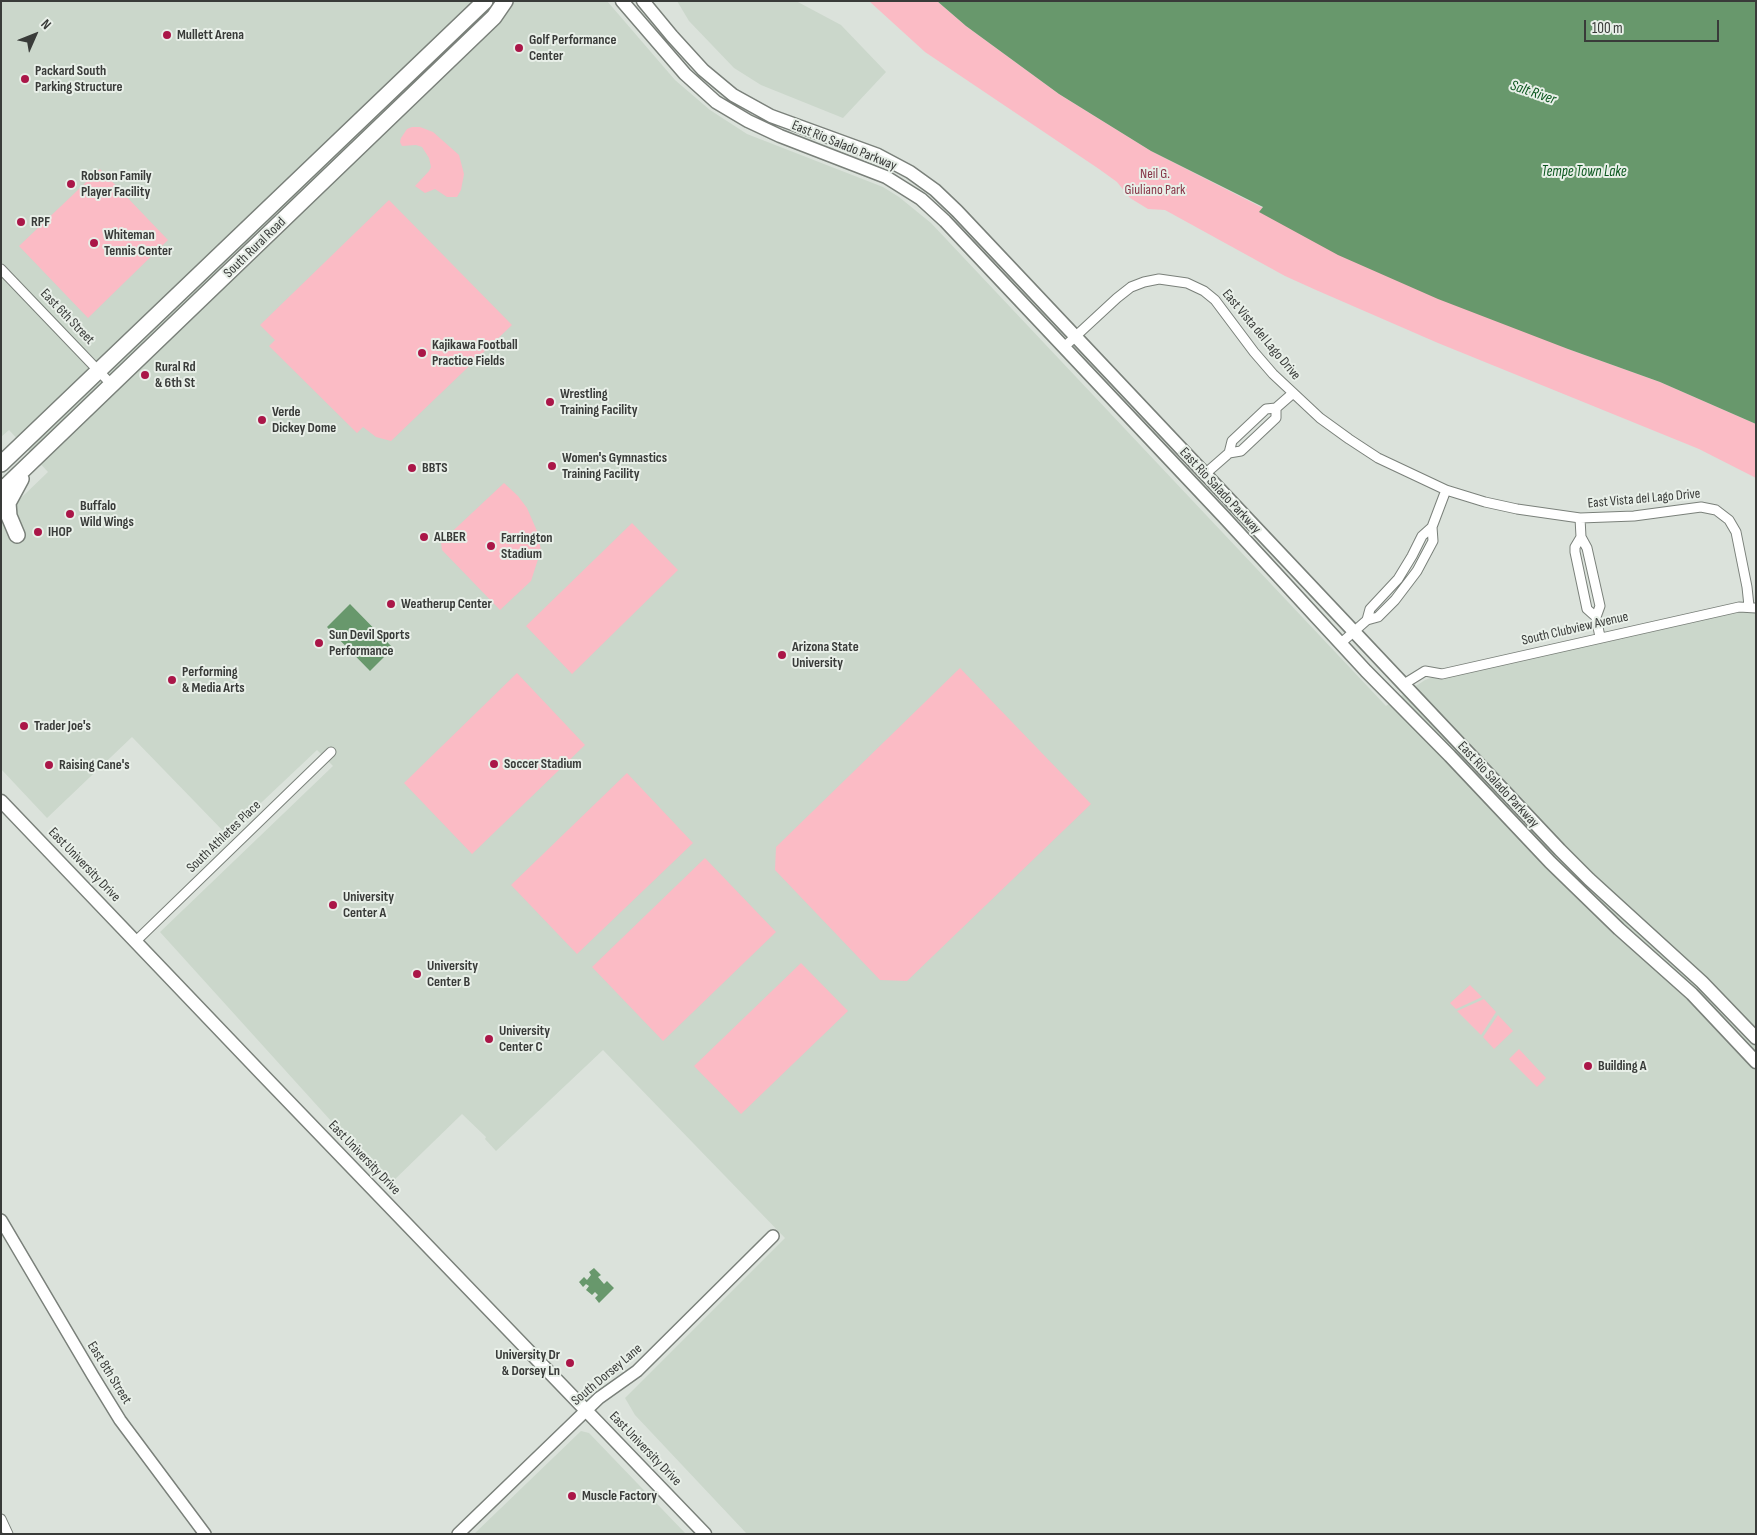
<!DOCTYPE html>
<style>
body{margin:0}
#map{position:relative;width:1757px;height:1535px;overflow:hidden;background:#dbe2db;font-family:"Sofia Sans Condensed",sans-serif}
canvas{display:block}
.frame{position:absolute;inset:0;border:2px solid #393b39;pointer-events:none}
.north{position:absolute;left:10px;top:10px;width:50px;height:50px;-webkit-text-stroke:4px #e8efe8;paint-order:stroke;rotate:46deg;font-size:14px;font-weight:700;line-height:20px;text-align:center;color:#393b39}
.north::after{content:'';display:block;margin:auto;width:18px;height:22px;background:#393b39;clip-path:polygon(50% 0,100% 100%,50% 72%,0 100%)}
.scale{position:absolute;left:1584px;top:20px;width:135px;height:22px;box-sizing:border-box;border:2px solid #393b39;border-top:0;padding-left:6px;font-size:15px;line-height:18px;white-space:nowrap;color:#393b39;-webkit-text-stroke:4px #e8efe8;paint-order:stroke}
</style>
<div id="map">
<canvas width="1757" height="1535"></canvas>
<div class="frame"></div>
<div class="north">N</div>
<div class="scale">100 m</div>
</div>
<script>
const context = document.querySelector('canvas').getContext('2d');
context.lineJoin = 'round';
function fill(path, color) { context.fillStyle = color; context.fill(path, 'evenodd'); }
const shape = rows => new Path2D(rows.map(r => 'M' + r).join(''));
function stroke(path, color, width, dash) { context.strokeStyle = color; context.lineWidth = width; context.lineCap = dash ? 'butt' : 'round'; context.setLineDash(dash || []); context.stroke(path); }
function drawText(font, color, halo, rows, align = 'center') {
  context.font = font + ' "Sofia Sans Condensed",sans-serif'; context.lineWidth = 4; context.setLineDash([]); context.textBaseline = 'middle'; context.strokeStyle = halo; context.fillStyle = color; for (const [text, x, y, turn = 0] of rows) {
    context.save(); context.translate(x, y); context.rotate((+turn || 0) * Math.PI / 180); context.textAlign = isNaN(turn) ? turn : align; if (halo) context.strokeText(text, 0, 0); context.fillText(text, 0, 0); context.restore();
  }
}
const built = shape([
 [1,1,607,1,675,80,710,110,747,134,883,187,899,197,931,223,1386,706,1425,680,1442,674,1756,608,1756,1534,747,1534,635,1415,625,1398,785,1238,603,1050,496,1151,485,1139,486,1137,462,1114,389,1185,160,932,333,766,317,750,227,835,132,737,47,818,1,769,1,517,48,472,9,430,1,437],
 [677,1,796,1,841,25,886,72,843,118,761,85,734,68,689,21],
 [581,1431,589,1433,686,1534,474,1534]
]);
const green = shape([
 [869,1,937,1,966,26,1059,94,1151,151,1263,208,1260,212,1568,349,1660,382,1756,424,1756,478,1699,449,1438,343,1316,290,1285,276,1165,210,1148,209,1130,198,1117,182,1099,169,925,52],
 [412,127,420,127,433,132,459,155,464,174,461,190,457,197,447,197,435,189,425,193,415,186,429,171,431,167,429,158,422,147,416,145,402,146,400,142,401,138,407,129],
 [100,169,168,240,88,318,19,246],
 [389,200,512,325,391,441,376,437,363,427,357,433,269,346,275,340,260,325],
 [504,483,518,496,527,508,537,531,541,550,531,581,500,610,442,550,441,542],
 [632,523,678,570,572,674,526,626],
 [960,668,1091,804,907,981,880,980,775,870,776,847],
 [517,673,585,745,472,854,404,783],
 [627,773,693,843,577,954,511,885],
 [705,858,776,932,663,1041,592,967],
 [801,963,848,1011,741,1114,694,1066],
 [1470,985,1482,997,1456,1009,1450,1003],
 [1484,999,1496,1012,1481,1035,1457,1011],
 [1498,1015,1513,1031,1494,1049,1483,1037],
 [1519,1049,1546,1078,1537,1087,1509,1059]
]);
const water = shape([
 [937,1,1756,1,1756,424,1660,382,1568,349,1438,299,1338,255,1259,212,1263,207,1151,151,1059,94,966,26],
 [350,604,393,648,370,671,327,627],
 [594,1268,601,1275,598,1277,604,1284,607,1281,614,1288,599,1303,595,1298,598,1295,595,1292,592,1295,586,1290,589,1286,586,1284,583,1287,579,1282,584,1277,587,1280,591,1275,589,1272]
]);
const minor = shape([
 [1,269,112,385],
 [1064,347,1117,298,1131,287,1144,282,1159,279,1187,283,1204,291,1215,300,1254,352,1273,374,1320,418,1349,439,1378,458,1446,490,1485,502,1517,509,1580,518,1634,516,1701,507,1716,510,1729,520,1736,532,1747,587,1749,606],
 [1276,408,1276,418,1241,451,1229,453,1232,441,1266,409,1276,408,1292,394],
 [1205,474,1229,453],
 [1580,518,1581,537,1587,548,1600,606,1596,617,1587,609,1575,552,1575,547,1581,537],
 [1432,527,1433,541,1417,571,1395,600,1378,617,1367,620,1370,609,1398,579,1412,556,1422,536,1432,527,1446,490],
 [1596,617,1600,637],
 [1341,643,1367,620],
 [1404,684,1425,671,1442,674,1739,607,1756,608],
 [136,941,331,752],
 [1,1519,8,1534]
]);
const tertiary = shape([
 [1,1220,93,1376,120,1420,205,1534],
 [458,1534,599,1398,637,1371,773,1236]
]);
const secondary = shape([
 [622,1,685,74,716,102,748,121,780,136,886,177,921,199,945,221,1224,517,1366,671,1450,756,1550,862,1619,929,1692,994,1756,1062],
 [643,1,672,36,703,70,733,95,771,116,878,155,910,172,935,190,957,211,1560,850,1589,879,1702,982,1756,1038],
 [1,801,262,1074,705,1534]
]);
const primary = shape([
 [1,464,485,1],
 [1,491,494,17,505,1],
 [17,535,9,516,8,503,21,479]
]);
const markers = [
 [167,35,5,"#aa1648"],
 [519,48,5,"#aa1648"],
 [25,79,5,"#aa1648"],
 [71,184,5,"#aa1648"],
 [21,222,5,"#aa1648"],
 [94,243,5,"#aa1648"],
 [422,353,5,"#aa1648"],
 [145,375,5,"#aa1648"],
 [550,402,5,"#aa1648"],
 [262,420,5,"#aa1648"],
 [552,466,5,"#aa1648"],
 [412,468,5,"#aa1648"],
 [70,514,5,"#aa1648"],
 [38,532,5,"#aa1648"],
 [424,537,5,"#aa1648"],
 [491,546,5,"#aa1648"],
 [391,604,5,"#aa1648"],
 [319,643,5,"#aa1648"],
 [782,655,5,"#aa1648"],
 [172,680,5,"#aa1648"],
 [24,726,5,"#aa1648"],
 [494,764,5,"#aa1648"],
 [49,765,5,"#aa1648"],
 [333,905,5,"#aa1648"],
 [417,974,5,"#aa1648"],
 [489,1039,5,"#aa1648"],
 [1588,1066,5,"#aa1648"],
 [570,1363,5,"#aa1648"],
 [572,1496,5,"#aa1648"]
];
const poiNames = [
 ["Mullett Arena",177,35],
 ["Golf Performance",529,40],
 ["Center",529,56],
 ["Packard South",35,71],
 ["Parking Structure",35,87],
 ["Robson Family",81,176],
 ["Player Facility",81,192],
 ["RPF",31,222],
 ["Whiteman",104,235],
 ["Tennis Center",104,251],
 ["Kajikawa Football",432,345],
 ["Practice Fields",432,361],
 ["Rural Rd",155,367],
 ["& 6th St",155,383],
 ["Wrestling",560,394],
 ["Training Facility",560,410],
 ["Verde",272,412],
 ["Dickey Dome",272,428],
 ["Women's Gymnastics",562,458],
 ["Training Facility",562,474],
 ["BBTS",422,468],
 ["Buffalo",80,506],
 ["Wild Wings",80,522],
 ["IHOP",48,532],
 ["ALBER",434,537],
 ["Farrington",501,538],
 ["Stadium",501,554],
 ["Weatherup Center",401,604],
 ["Sun Devil Sports",329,635],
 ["Performance",329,651],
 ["Arizona State",792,647],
 ["University",792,663],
 ["Performing",182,672],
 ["& Media Arts",182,688],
 ["Trader Joe's",34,726],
 ["Soccer Stadium",504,764],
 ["Raising Cane's",59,765],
 ["University",343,897],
 ["Center A",343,913],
 ["University",427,966],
 ["Center B",427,982],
 ["University",499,1031],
 ["Center C",499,1047],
 ["Building A",1598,1066],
 ["University Dr",560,1355,"right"],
 ["& Dorsey Ln",560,1371,"right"],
 ["Muscle Factory",582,1496]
];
const streetNames = [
 ["East Rio Salado Parkway",844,146,22],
 ["South Rural Road",255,248,-44],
 ["East 6th Street",67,317,46],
 ["East Vista del Lago Drive",1261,335,50],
 ["East Rio Salado Parkway",1220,491,47],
 ["East Vista del Lago Drive",1644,499,-5],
 ["South Clubview Avenue",1575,629,-13],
 ["East Rio Salado Parkway",1498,785,47],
 ["South Athletes Place",224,837,-44],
 ["East University Drive",84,865,46],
 ["East University Drive",364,1158,46],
 ["East 8th Street",109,1373,58],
 ["South Dorsey Lane",607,1375,-40],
 ["East University Drive",645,1449,46]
];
const parkNames = [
 ["Neil G.",1155,174],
 ["Giuliano Park",1155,190]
];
const waterNames = [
 ["Salt River",1533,93,19],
 ["Tempe Town Lake",1584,172]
];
fill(built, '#cbd7cb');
fill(green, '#fbbbc5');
fill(water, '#68986c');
stroke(minor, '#7a807a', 11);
stroke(tertiary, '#7a807a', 14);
stroke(secondary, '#7a807a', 15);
stroke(primary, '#7a807a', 18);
stroke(minor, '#fff', 9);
stroke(tertiary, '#fff', 11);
stroke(secondary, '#fff', 12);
stroke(primary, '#fff', 15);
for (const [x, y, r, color] of markers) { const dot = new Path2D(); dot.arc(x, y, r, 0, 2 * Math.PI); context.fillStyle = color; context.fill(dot); stroke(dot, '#e8efe8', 2); }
drawText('bold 14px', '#393b39', '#e8efe8', poiNames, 'left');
drawText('14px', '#393b39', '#e8efe8', streetNames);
drawText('14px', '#863547', '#e8efe8', parkNames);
drawText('italic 15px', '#0b571e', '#e8efe8', waterNames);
</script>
